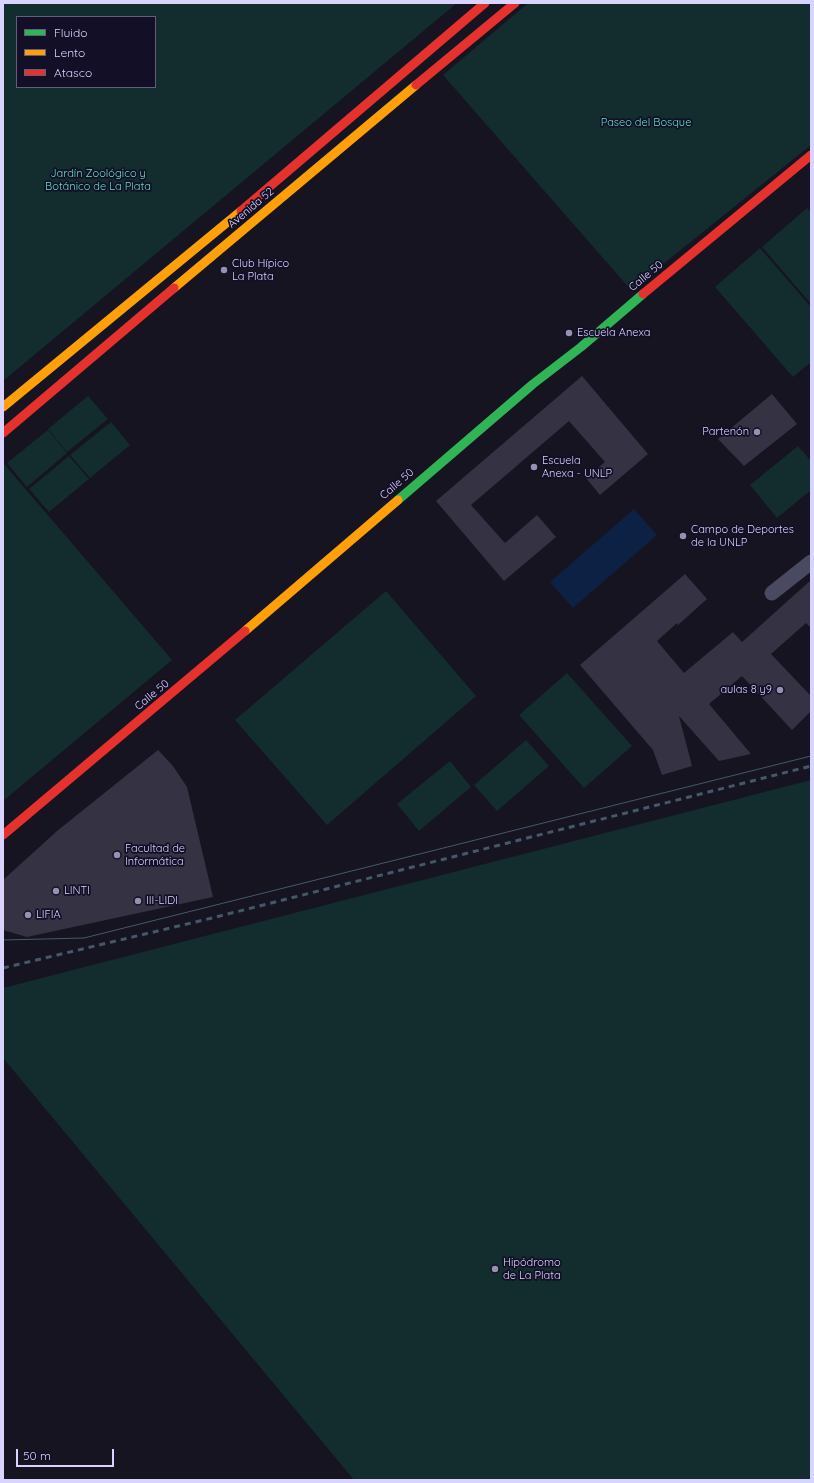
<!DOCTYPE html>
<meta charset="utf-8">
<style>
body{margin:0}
#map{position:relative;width:814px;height:1483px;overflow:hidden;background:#161421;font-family:Quicksand,sans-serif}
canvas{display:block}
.frame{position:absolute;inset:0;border:4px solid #d9d4ff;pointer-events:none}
.legend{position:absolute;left:16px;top:16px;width:140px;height:72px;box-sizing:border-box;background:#130f26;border:1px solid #625e7d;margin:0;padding:5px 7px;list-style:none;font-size:12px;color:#d9d4ff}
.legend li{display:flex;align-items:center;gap:8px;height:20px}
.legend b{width:20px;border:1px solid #625e7d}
.scale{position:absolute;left:16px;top:1449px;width:98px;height:18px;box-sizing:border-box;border:2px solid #d9d4ff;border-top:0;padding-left:5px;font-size:12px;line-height:14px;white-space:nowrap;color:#d9d4ff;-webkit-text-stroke:3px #130f26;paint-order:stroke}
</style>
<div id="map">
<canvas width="814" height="1483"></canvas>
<div class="frame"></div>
<ul class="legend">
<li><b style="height:5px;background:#30b455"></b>Fluido</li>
<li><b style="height:5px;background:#ff9f0a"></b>Lento</li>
<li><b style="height:5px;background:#e5322d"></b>Atasco</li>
</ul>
<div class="scale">50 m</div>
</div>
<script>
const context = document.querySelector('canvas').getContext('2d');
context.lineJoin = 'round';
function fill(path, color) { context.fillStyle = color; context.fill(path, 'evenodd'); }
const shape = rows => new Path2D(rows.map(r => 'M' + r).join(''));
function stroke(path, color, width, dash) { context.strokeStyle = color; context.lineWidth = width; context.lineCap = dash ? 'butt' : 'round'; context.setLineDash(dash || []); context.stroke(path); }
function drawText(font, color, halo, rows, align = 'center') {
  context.font = font + ' Quicksand,sans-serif'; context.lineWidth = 3.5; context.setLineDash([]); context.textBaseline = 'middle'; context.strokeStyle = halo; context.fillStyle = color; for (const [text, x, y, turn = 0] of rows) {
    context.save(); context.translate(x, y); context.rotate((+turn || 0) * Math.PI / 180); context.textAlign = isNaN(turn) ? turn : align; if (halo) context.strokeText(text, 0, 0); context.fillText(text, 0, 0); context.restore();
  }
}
const green = shape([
 [3,3,457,3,3,381],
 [17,17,155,17,155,87,17,87],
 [528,3,811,3,811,145,631,290,443,75],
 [807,208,811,212,811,304,762,247],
 [760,248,811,307,811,362,793,377,715,287],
 [88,396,108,419,67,452,48,429],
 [111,422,130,445,90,478,70,455],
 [48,430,67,453,27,487,7,463],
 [798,446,811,461,811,490,777,518,750,485],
 [69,456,89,479,49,512,29,489],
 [4,464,172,660,3,801,3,465],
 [386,591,476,696,327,825,235,720],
 [567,673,632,746,584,788,519,715],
 [526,740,549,766,497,811,474,785],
 [450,761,471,787,419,831,397,804],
 [811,780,811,1480,354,1480,3,1058,3,988]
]);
const water = shape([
 [634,509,657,535,573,608,550,582]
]);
const building = shape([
 [582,376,648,454,600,495,586,478,605,462,569,421,471,505,505,543,537,515,556,537,504,581,436,501],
 [772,394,797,424,744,466,718,439],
 [685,574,707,599,678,625,677,623,657,641,684,673,733,632,742,642,811,580,811,628,806,623,771,654,811,696,811,711,792,730,742,676,709,704,751,754,719,761,679,716,692,766,662,775,653,750,580,665],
 [158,750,173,766,187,787,213,897,27,937,3,930,3,880,57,831]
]);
const street = shape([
 [772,593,811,562]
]);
const fast = shape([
 [398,500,533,384,581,347,643,294]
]);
const slow = shape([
 [174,288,416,85],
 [3,407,241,211],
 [245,631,398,500]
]);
const jam = shape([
 [416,85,515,3],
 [241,211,485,3],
 [643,294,811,155],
 [3,433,174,288],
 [3,835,245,631]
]);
const tram = shape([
 [3,940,84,938,811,756]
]);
const rail = shape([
 [3,968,212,918,811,766]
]);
const markers = [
 [224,270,4,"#9591b1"],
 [569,333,4,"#9591b1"],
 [757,432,4,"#9591b1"],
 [534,467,4,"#9591b1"],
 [683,536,4,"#9591b1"],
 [780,690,4,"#9591b1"],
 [117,855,4,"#9591b1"],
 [56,891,4,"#9591b1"],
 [138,901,4,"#9591b1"],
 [28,915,4,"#9591b1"],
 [495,1269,4,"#9591b1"]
];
const parkNames = [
 ["Paseo del Bosque",646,123],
 ["Jardín Zoológico y",98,174],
 ["Botánico de La Plata",98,187]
];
const streetNames = [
 ["Avenida 52",251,208,-40],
 ["Calle 50",646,276,-40],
 ["Calle 50",397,484,-41],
 ["Calle 50",152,695,-40]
];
const poiNames = [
 ["Club Hípico",232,264],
 ["La Plata",232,277],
 ["Escuela Anexa",577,333],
 ["Partenón",749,432,"right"],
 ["Escuela",542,461],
 ["Anexa - UNLP",542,474],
 ["Campo de Deportes",691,530],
 ["de la UNLP",691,543],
 ["aulas 8 y9",772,690,"right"],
 ["Facultad de",125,849],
 ["Informática",125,862],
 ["LINTI",64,891],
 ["III-LIDI",146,901],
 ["LIFIA",36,915],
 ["Hipódromo",503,1263],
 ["de La Plata",503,1276]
];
fill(green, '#132c2d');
fill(water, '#0d2144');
fill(building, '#343243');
stroke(street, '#4a4962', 15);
stroke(fast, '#30b455', 9);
stroke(slow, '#ff9f0a', 9);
stroke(jam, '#e5322d', 9);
stroke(tram, '#43596b', 1);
stroke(rail, '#43596b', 3, [6, 5]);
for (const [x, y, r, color] of markers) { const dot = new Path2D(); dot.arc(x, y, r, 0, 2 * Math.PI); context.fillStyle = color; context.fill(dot); stroke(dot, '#130f26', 1.5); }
drawText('11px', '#5fe0c0', '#130f26', parkNames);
drawText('11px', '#d9d4ff', '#130f26', streetNames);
drawText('11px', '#d9d4ff', '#130f26', poiNames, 'left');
</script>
